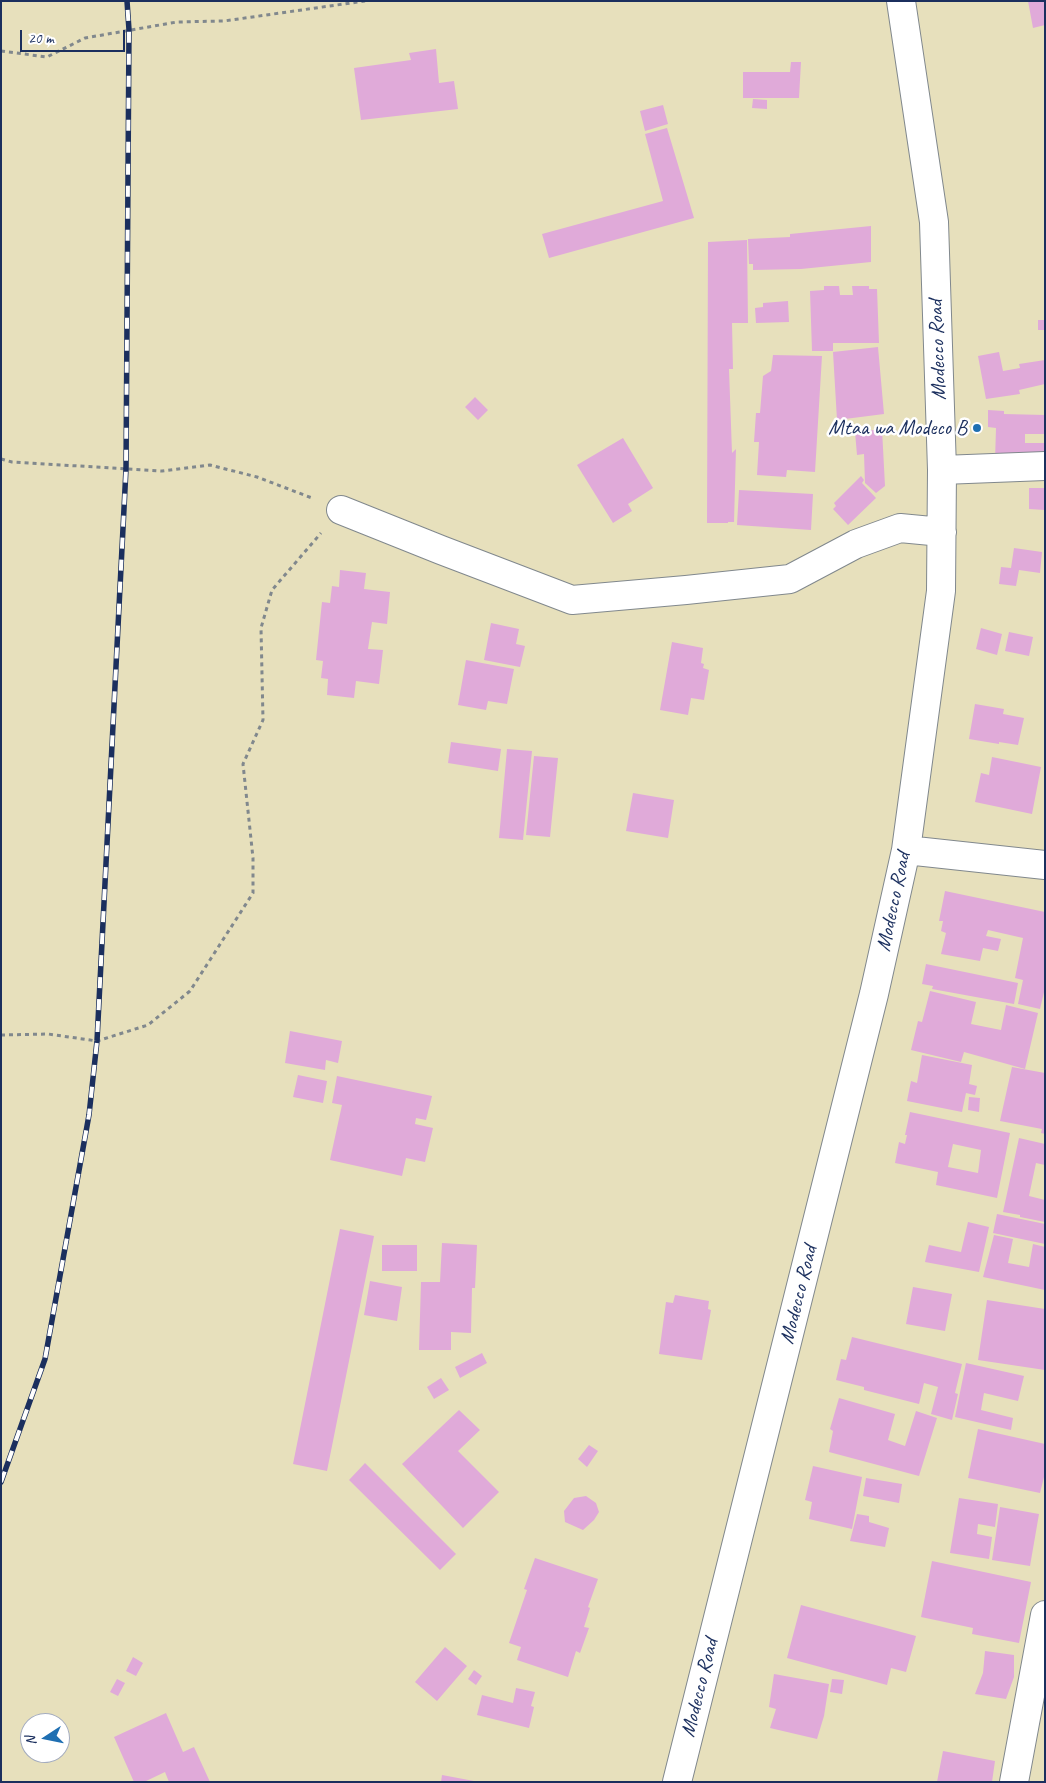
<!DOCTYPE html>
<style>
body{margin:0}
#map{position:relative;width:1046px;height:1783px;overflow:hidden;background:#e7e0bc;font-family:Caveat,sans-serif}
canvas{display:block}
.frame{position:absolute;inset:0;border:2px solid #1b2f5e;pointer-events:none}
.north{position:absolute;left:20px;top:1713px;width:50px;height:50px;box-sizing:border-box;background:#fff;border:1px solid #a4acbf;border-radius:50%;rotate:259deg;font-size:14px;font-weight:700;line-height:20px;text-align:center;color:#1b2f5e}
.north::after{content:'';display:block;margin:auto;width:18px;height:22px;background:#1f6fb2;clip-path:polygon(50% 0,100% 100%,50% 72%,0 100%)}
.scale{position:absolute;left:20px;top:30px;width:105px;height:22px;box-sizing:border-box;border:2px solid #1b2f5e;border-top:0;padding-left:6px;font-size:15px;line-height:18px;white-space:nowrap;color:#1b2f5e;-webkit-text-stroke:4px #fff;paint-order:stroke}
</style>
<div id="map">
<canvas width="1046" height="1783"></canvas>
<div class="frame"></div>
<div class="north">N</div>
<div class="scale">20 m</div>
</div>
<script>
const context = document.querySelector('canvas').getContext('2d');
context.lineJoin = 'round';
function fill(path, color) { context.fillStyle = color; context.fill(path, 'evenodd'); }
const shape = rows => new Path2D(rows.map(r => 'M' + r).join(''));
function stroke(path, color, width, dash) { context.strokeStyle = color; context.lineWidth = width; context.lineCap = dash ? 'butt' : 'round'; context.setLineDash(dash || []); context.stroke(path); }
function drawText(font, color, halo, rows, align = 'center') {
  context.font = font + ' Caveat,sans-serif'; context.lineWidth = 5; context.setLineDash([]); context.textBaseline = 'middle'; context.strokeStyle = halo; context.fillStyle = color; for (const [text, x, y, turn = 0] of rows) {
    context.save(); context.translate(x, y); context.rotate((+turn || 0) * Math.PI / 180); context.textAlign = isNaN(turn) ? turn : align; if (halo) context.strokeText(text, 0, 0); context.fillText(text, 0, 0); context.restore();
  }
}
const building = shape([
 [1028,1,1045,1,1045,25,1033,28],
 [436,49,439,83,454,81,458,109,361,120,354,68,411,60,409,53],
 [791,62,801,62,799,98,743,98,743,72,790,72],
 [753,99,767,100,767,109,752,108],
 [663,105,668,124,645,131,640,111],
 [667,128,694,218,549,258,542,234,663,201,645,134],
 [871,226,871,262,801,269,753,270,753,264,749,264,748,239,790,237,790,234],
 [747,240,748,323,732,323,733,369,729,369,732,453,736,449,734,522,728,522,728,523,707,523,708,242],
 [824,286,839,286,840,295,853,295,852,286,869,286,869,289,877,289,879,343,833,343,833,351,812,351,810,291,824,290],
 [788,301,789,322,756,323,755,308,763,307,763,303],
 [1038,320,1045,320,1045,330,1038,330],
 [878,347,884,414,837,420,833,352],
 [999,352,1003,371,1020,368,1019,364,1045,360,1045,384,1019,390,1020,394,986,399,978,356],
 [773,355,822,356,815,472,787,470,786,477,757,475,759,442,754,442,756,413,760,413,763,376,771,371],
 [475,397,488,410,478,420,465,407],
 [988,410,1004,411,1004,414,1045,415,1045,434,1025,434,1025,443,1045,443,1045,463,995,461,996,428,988,427],
 [882,429,885,486,876,493,865,483,864,454,857,455,855,432],
 [623,438,653,488,628,504,632,511,613,523,577,465],
 [861,476,864,480,862,483,876,498,848,525,833,509,836,506,834,503],
 [1029,488,1045,488,1045,510,1029,509],
 [739,490,813,494,811,530,737,525],
 [1014,548,1042,552,1040,573,1019,570,1016,586,999,584,1001,567,1011,568],
 [340,570,366,573,364,589,390,592,387,624,372,622,368,649,383,650,379,684,356,681,354,698,327,695,328,679,321,678,323,661,316,660,322,602,330,603,332,586,339,587],
 [491,623,519,629,516,644,525,646,520,667,484,660],
 [981,628,1002,634,997,655,976,649],
 [1009,632,1033,637,1029,656,1005,651],
 [672,642,703,648,701,663,704,664,703,668,709,670,704,700,691,698,688,715,660,710],
 [466,660,514,669,507,704,488,701,486,710,458,705],
 [975,704,1004,709,1003,714,1024,718,1018,745,999,742,999,744,969,739],
 [451,742,501,749,498,771,448,763],
 [507,749,532,751,523,840,499,838],
 [534,756,558,758,550,837,526,835],
 [992,757,1041,767,1032,814,975,802,981,773,989,775],
 [633,793,674,800,668,838,626,831],
 [945,891,1045,912,1045,988,1040,1009,1018,1004,1023,980,1015,978,1023,938,988,930,986,936,1001,939,998,951,983,948,980,961,941,954,946,933,941,931,943,921,939,921],
 [926,964,1018,983,1014,1004,932,989,933,986,922,984],
 [930,991,976,1002,971,1024,1001,1030,1006,1005,1038,1013,1025,1069,964,1052,961,1062,911,1050,918,1021,922,1022],
 [290,1031,342,1041,338,1063,326,1060,325,1070,285,1063],
 [922,1055,972,1065,969,1084,977,1086,975,1095,966,1093,962,1112,907,1101,911,1081,917,1083],
 [1012,1067,1045,1073,1045,1134,1041,1133,1042,1129,1000,1121],
 [298,1075,327,1081,323,1103,293,1097],
 [337,1076,432,1096,426,1120,416,1118,415,1124,433,1128,425,1162,406,1158,402,1176,330,1160,342,1105,332,1103],
 [969,1097,980,1098,979,1112,968,1110],
 [910,1112,1010,1133,997,1198,936,1185,938,1172,895,1163,899,1142,905,1144,907,1135,905,1135],
 [953,1144,981,1150,978,1173,948,1167],
 [1019,1138,1045,1144,1045,1165,1036,1163,1029,1196,1045,1200,1045,1222,1020,1217,1020,1215,1003,1212],
 [997,1214,1045,1224,1045,1244,993,1233],
 [968,1222,989,1227,979,1272,925,1262,929,1245,961,1252],
 [340,1229,374,1236,327,1471,293,1464],
 [994,1235,1013,1239,1008,1263,1029,1267,1033,1244,1045,1247,1045,1290,983,1277],
 [442,1243,477,1245,475,1288,472,1288,471,1333,451,1332,451,1350,419,1350,421,1282,440,1282],
 [382,1245,417,1245,417,1271,382,1271],
 [370,1281,402,1287,397,1321,364,1315],
 [913,1287,952,1294,945,1331,906,1324],
 [675,1295,709,1301,708,1309,711,1310,702,1360,659,1354,666,1302,673,1303],
 [987,1300,1045,1309,1045,1370,978,1360],
 [852,1337,962,1364,955,1393,958,1394,952,1420,931,1414,938,1387,924,1383,919,1404,864,1390,864,1387,836,1380,841,1359,846,1360],
 [482,1353,487,1363,460,1378,455,1367],
 [966,1363,1024,1376,1018,1401,984,1393,981,1410,1013,1418,1011,1430,955,1417],
 [441,1378,449,1390,434,1399,427,1387],
 [839,1398,895,1414,888,1440,905,1446,916,1411,937,1418,919,1476,829,1452,833,1431,830,1429],
 [459,1410,480,1430,458,1451,499,1492,463,1528,402,1464],
 [978,1429,1045,1444,1045,1473,1040,1493,968,1478],
 [589,1445,598,1451,587,1467,578,1459],
 [365,1463,456,1554,440,1570,349,1480],
 [813,1466,862,1477,852,1529,809,1519,812,1502,805,1500],
 [866,1478,902,1484,899,1503,863,1496],
 [586,1496,596,1503,599,1512,594,1520,583,1530,565,1522,564,1511,574,1498],
 [959,1498,998,1504,995,1527,978,1524,977,1534,992,1537,989,1559,950,1553],
 [1000,1507,1039,1514,1030,1566,992,1560],
 [857,1514,869,1516,869,1522,889,1528,885,1547,850,1541],
 [535,1558,598,1579,588,1607,590,1608,584,1627,589,1628,580,1653,576,1651,568,1677,517,1660,521,1647,509,1643,527,1590,524,1589],
 [932,1561,1031,1582,1019,1643,972,1634,973,1628,921,1617],
 [801,1605,916,1636,906,1672,891,1668,887,1685,787,1658],
 [445,1647,467,1666,437,1701,415,1682],
 [985,1651,1014,1655,1014,1677,1006,1699,975,1694,983,1673],
 [133,1657,143,1663,136,1676,126,1671],
 [474,1670,482,1676,476,1685,468,1679],
 [774,1674,829,1684,824,1716,817,1739,770,1728,776,1709,769,1707],
 [117,1679,125,1683,118,1696,110,1692],
 [832,1679,844,1680,842,1694,830,1692],
 [516,1688,535,1692,531,1706,534,1707,529,1728,477,1715,482,1695,513,1703],
 [166,1713,183,1752,194,1747,210,1782,169,1782,165,1772,144,1782,134,1782,114,1737],
 [943,1751,995,1761,992,1782,937,1782],
 [442,1775,474,1781,473,1782,441,1782]
]);
const path = shape([
 [1,51,47,57,85,38,177,22,224,21,365,1],
 [1,459,12,462,162,471,210,465,257,477,312,498],
 [1,1035,48,1034,97,1041,148,1025,190,991,253,893,253,858,243,764,263,720,261,628,272,590,321,533]
]);
const street = shape([
 [942,470,1045,466],
 [341,510,441,550,572,600,686,590,790,579,856,544,900,528,942,532],
 [906,850,1045,865],
 [677,1782,874,994,906,850,941,591,942,470,934,222,901,1],
 [1014,1782,1045,1615]
]);
const rail = shape([
 [1,1482,45,1359,89,1115,97,1041,126,469,129,30,127,1]
]);
const markers = [
 [977,428,5,"#1f6fb2"]
];
const streetNames = [
 ["Modecco Road",938,350,-92],
 ["Modecco Road",894,902,-78],
 ["Modecco Road",799,1295,-76],
 ["Modecco Road",700,1688,-76]
];
const poiNames = [
 ["Mtaa wa Modeco B",967,428]
];
fill(building, '#e0aad9');
stroke(street, '#81888d', 30);
stroke(path, '#81888d', 3, [4, 4]);
stroke(street, '#fff', 28);
stroke(rail, '#1b2f5e', 5.5);
stroke(rail, '#fff', 4, [11]);
for (const [x, y, r, color] of markers) { const dot = new Path2D(); dot.arc(x, y, r, 0, 2 * Math.PI); context.fillStyle = color; context.fill(dot); stroke(dot, '#fff', 2); }
drawText('21px', '#1b2f5e', '#fff', streetNames);
drawText('21px', '#1b2f5e', '#fff', poiNames, 'right');
</script>
